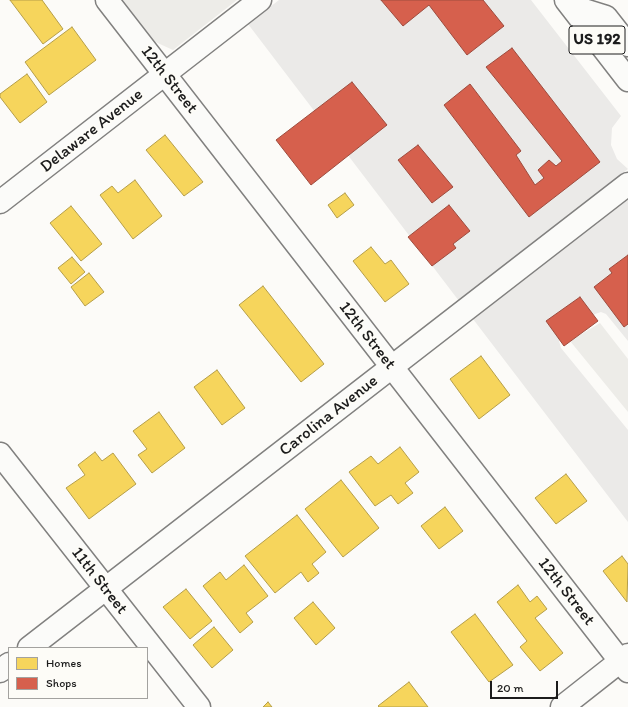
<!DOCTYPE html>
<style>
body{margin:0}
#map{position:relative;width:628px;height:707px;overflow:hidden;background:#fcfbf8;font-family:Itim,sans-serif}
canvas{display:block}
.legend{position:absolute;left:8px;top:647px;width:140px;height:52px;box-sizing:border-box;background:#fdfcf7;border:1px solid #a3a29f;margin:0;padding:5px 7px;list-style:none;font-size:12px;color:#1c1c1c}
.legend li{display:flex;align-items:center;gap:8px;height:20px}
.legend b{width:20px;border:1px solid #a3a29f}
.scale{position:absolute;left:490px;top:681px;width:68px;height:18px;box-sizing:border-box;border:2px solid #1c1c1c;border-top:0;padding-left:5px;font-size:12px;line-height:14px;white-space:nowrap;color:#1c1c1c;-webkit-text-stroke:3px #fdfcf7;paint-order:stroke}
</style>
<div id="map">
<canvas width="628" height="707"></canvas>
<ul class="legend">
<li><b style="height:11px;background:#f6d55c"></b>Homes</li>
<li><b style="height:11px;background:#d6604d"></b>Shops</li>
</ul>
<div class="scale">20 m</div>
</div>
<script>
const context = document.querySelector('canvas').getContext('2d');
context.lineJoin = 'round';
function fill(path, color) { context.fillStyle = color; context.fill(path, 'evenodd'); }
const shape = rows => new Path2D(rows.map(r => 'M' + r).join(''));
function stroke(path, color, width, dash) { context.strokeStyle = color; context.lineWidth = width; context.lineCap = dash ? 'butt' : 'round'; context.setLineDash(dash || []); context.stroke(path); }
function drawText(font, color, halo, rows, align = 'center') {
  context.font = font + ' Itim,sans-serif'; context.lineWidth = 4; context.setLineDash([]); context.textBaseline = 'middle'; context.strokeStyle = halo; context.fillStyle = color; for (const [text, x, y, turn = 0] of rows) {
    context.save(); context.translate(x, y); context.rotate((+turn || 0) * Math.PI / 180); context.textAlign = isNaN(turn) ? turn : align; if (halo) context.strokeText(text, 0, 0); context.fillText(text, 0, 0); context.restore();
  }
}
const built = shape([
 [279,0,531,0,621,116,612,128,611,145,617,159,628,169,459,301,248,24],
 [628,199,628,341,606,314,601,312,595,314,562,334,559,341,561,348,628,430,628,522,473,319]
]);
const green = shape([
 [120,0,237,0,173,50,151,40],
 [600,323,628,359,628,412,570,341]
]);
const homes = shape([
 [10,0,42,0,63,29,43,44,10,0],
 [72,27,96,60,49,95,25,62,72,27],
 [27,74,47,102,20,123,0,97,0,94,27,74],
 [165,135,203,182,184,196,146,150,165,135],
 [135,180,162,216,133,239,100,195,112,186,118,193,135,180],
 [345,193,354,205,337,218,328,205,345,193],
 [71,206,102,244,81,261,50,223,71,206],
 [371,247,385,264,391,260,409,284,385,302,353,261,371,247],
 [72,257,85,272,71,284,58,268,72,257],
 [89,273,104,292,85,306,71,287,89,273],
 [263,286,324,364,301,382,239,305,263,286],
 [481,356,510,395,479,419,450,379,481,356],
 [217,370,245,408,222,425,194,387,217,370],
 [159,412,185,448,152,473,138,455,147,449,133,431,159,412],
 [400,447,419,472,405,483,413,493,398,504,391,495,375,506,349,472,371,456,378,464,400,447],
 [95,452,102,461,113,453,136,484,89,519,66,488,85,475,78,465,95,452],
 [566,474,587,501,556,524,535,498,566,474],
 [341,480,379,528,343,557,305,509,341,480],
 [445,507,463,531,439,549,421,526,445,507],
 [297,515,326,552,312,564,319,573,308,582,301,572,275,593,245,556,297,515],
 [622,556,628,564,627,602,603,571,622,556],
 [244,565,268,596,246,613,253,622,240,633,203,586,220,572,226,580,244,565],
 [518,585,530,602,537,596,547,609,535,618,563,653,540,671,520,647,527,641,497,602,518,585],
 [186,589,212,621,190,639,163,607,186,589],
 [313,602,335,628,316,645,294,618,313,602],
 [475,614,513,665,489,682,451,632,475,614],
 [214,627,233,650,212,668,193,645,214,627],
 [409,682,428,707,379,707,378,706,409,682],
 [268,702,272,707,263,707,268,702]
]);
const shops = shape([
 [381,0,483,0,504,26,467,55,429,5,403,26,381,0],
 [512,48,600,162,529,217,444,105,470,84,521,151,516,155,535,185,544,178,538,170,549,160,556,166,562,161,486,67,512,48],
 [352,82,387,125,311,185,276,140,352,82],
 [418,145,453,187,432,203,398,160,418,145],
 [449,205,470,231,453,244,456,248,432,266,408,237,449,205],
 [628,255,628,324,624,327,594,287,612,273,609,269,628,255],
 [580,297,598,321,564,346,546,321,580,297]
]);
const minor = shape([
 [107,0,628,671],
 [0,202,260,0],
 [0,454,199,707],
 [29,648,628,184],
 [0,671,9,664],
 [562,707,628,655]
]);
const highway = shape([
 [566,0,628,80],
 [571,6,606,17,628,45]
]);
const shields = [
 [597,40,56]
];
const shieldNames = [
 ["US 192",597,40]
];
const streetNames = [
 ["12th Street",169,80,52],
 ["Delaware Avenue",92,131,-38],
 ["12th Street",367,336,52],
 ["Carolina Avenue",329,416,-38],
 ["11th Street",99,581,52],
 ["12th Street",566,592,52]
];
fill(built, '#ebeae8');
fill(green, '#edece8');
fill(homes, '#f6d55c');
stroke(homes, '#b59e49', 1);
fill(shops, '#d6604d');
stroke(shops, '#9e4c3e', 1);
stroke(minor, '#81807f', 25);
stroke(highway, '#81807f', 25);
stroke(minor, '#fbfbf9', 22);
stroke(highway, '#fbfbf9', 22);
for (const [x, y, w] of shields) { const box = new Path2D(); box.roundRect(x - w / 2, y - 14, w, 28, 3); context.fillStyle = '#fdfcf7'; context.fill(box); stroke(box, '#1c1c1c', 1); }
drawText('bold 16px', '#1c1c1c', null, shieldNames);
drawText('17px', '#1c1c1c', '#fdfcf7', streetNames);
</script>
